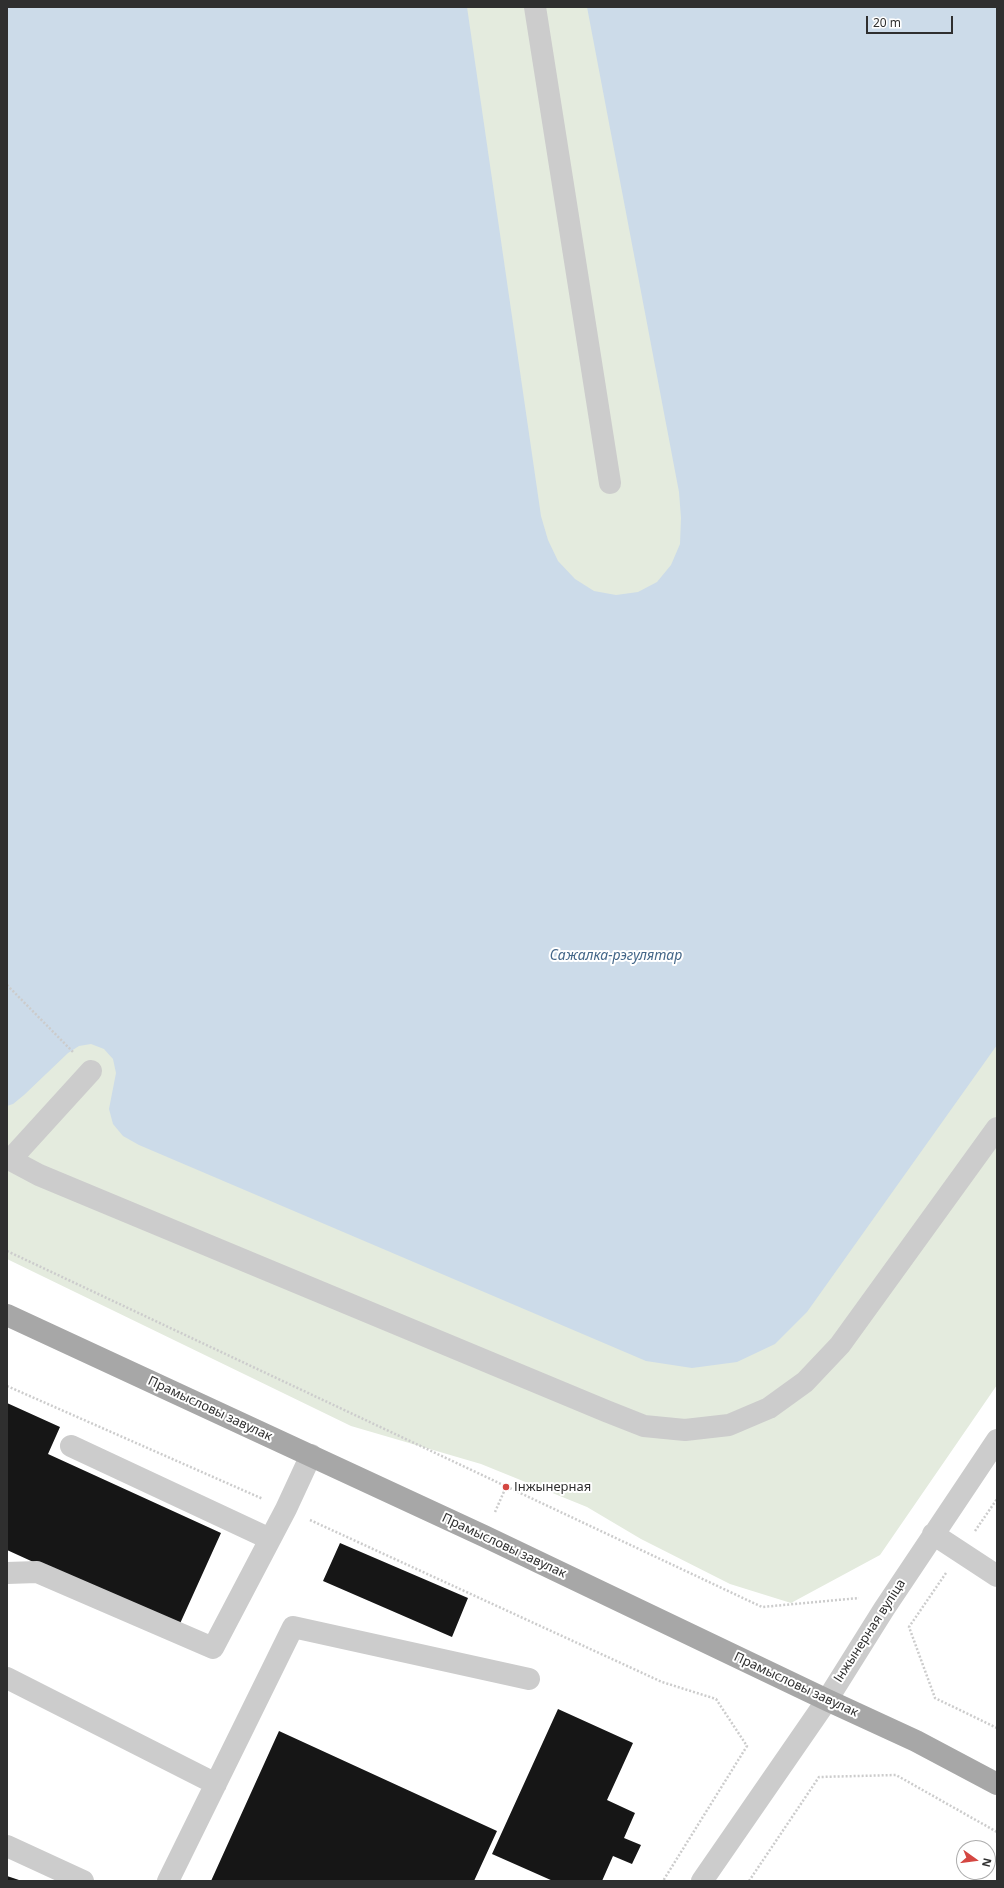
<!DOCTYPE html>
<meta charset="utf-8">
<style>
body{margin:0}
#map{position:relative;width:1004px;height:1888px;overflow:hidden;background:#fff;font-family:"Noto Sans",sans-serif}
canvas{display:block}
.frame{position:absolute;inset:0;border:8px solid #2f2f2f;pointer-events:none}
.north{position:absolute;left:956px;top:1840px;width:40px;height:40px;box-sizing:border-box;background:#fff;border:1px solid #acacac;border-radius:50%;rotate:104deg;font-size:11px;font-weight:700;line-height:16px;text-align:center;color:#2f2f2f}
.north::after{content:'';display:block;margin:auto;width:14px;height:18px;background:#d44742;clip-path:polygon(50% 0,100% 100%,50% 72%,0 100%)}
.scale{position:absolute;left:866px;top:16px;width:87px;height:18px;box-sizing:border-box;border:2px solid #2f2f2f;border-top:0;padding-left:5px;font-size:12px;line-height:14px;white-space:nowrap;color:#2f2f2f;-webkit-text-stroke:3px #fff;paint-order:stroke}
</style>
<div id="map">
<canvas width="1004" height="1888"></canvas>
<div class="frame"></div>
<div class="north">N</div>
<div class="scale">20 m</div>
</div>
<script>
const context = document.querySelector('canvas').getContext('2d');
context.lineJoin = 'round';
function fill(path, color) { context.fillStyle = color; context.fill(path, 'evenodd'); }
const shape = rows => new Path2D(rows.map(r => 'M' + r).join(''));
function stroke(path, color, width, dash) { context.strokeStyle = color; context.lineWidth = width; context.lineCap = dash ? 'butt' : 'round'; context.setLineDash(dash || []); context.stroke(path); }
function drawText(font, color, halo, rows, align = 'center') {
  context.font = font + ' "Noto Sans",sans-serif'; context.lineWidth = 4; context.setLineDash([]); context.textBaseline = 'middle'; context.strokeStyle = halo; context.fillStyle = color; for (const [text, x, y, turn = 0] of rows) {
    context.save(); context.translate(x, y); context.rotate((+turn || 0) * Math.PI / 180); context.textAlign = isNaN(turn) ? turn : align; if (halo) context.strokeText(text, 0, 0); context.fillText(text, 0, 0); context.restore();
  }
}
const green = shape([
 [7,7,997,7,997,1385,880,1555,791,1603,730,1584,641,1539,587,1507,481,1464,351,1426,7,1259]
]);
const water = shape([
 [7,7,467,7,541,516,548,540,558,561,575,579,594,591,616,595,638,592,657,582,671,565,680,544,681,518,679,492,587,7,997,7,997,1045,807,1312,775,1344,737,1362,692,1368,646,1361,139,1145,123,1136,113,1124,109,1109,116,1073,113,1059,104,1049,91,1044,79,1046,68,1053,24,1095,13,1104,7,1106]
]);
const building = shape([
 [7,1403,60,1427,48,1454,221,1533,178,1628,7,1550],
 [340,1543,468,1598,452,1637,323,1581],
 [558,1709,633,1743,607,1800,635,1813,624,1838,641,1845,632,1864,613,1856,602,1881,553,1881,492,1854],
 [279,1731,497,1831,474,1881,211,1881],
 [7,1876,22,1881,7,1881]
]);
const path = shape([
 [7,985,74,1053],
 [7,1251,762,1607,859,1598],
 [7,1386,263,1499],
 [495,1512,506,1487],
 [310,1520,662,1682,716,1699,747,1746,663,1881],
 [975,1531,997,1499],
 [946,1573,909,1627,935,1698,997,1728],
 [749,1881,819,1777,896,1775,997,1832]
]);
const minor = shape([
 [535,7,610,483],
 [7,1158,39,1175,606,1411,644,1426,685,1430,729,1425,769,1408,805,1382,840,1345,997,1128],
 [10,1160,91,1071],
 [71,1446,270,1539],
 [933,1534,997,1576],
 [7,1573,37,1572,213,1648,286,1509,311,1455],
 [7,1678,216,1784],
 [7,1846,83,1881],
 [168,1881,293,1627,529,1679],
 [702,1881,827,1700,884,1609,997,1440]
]);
const major = shape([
 [7,1315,484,1536,827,1700,916,1741,997,1784]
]);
const markers = [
 [506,1487,4,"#d44742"]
];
const streetNames = [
 ["Прамысловы завулак",210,1409,25],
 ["Прамысловы завулак",504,1546,25],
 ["Інжынерная вуліца",870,1631,-57],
 ["Прамысловы завулак",796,1685,25]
];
const poiNames = [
 ["Інжынерная",514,1487]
];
const waterNames = [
 ["Сажалка-рэгулятар",616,956]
];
fill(green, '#e4ebde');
fill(water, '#ccdbe9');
fill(building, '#161616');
stroke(path, '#ccc', 2.5, [2, 2]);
stroke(minor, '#ccc', 22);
stroke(major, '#a7a7a7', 22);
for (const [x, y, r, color] of markers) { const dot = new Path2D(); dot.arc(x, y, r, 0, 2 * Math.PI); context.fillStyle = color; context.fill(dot); stroke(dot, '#fff', 1.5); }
drawText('13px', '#2f2f2f', '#fff', streetNames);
drawText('13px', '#2f2f2f', '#fff', poiNames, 'left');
drawText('italic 14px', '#446789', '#fff', waterNames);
</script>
